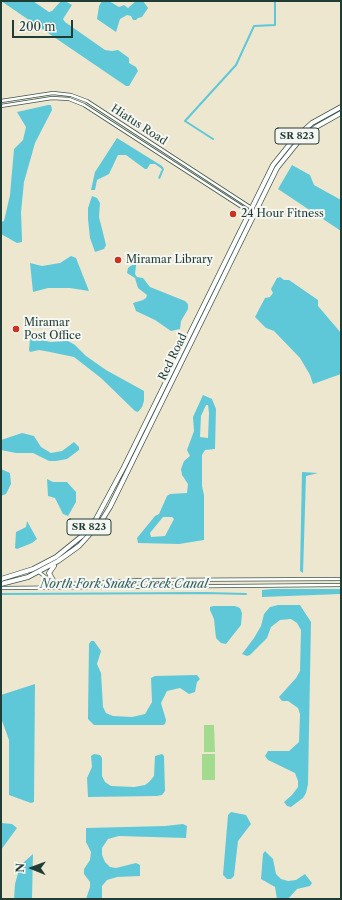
<!DOCTYPE html>
<style>
body{margin:0}
#map{position:relative;width:342px;height:900px;overflow:hidden;background:#eee7cf;font-family:"Libre Caslon Text",serif}
canvas{display:block}
.frame{position:absolute;inset:0;border:2px solid #1f3d34;pointer-events:none}
.north{position:absolute;left:12px;top:848px;width:40px;height:40px;-webkit-text-stroke:3px #f6f6f2;paint-order:stroke;rotate:271deg;font-size:11px;font-weight:700;line-height:16px;text-align:center;color:#1f3d34}
.north::after{content:'';display:block;margin:auto;width:14px;height:18px;background:#1f3d34;clip-path:polygon(50% 0,100% 100%,50% 72%,0 100%)}
.scale{position:absolute;left:12px;top:20px;width:61px;height:18px;box-sizing:border-box;border:2px solid #1f3d34;border-top:0;padding-left:5px;font-size:12px;line-height:14px;white-space:nowrap;color:#1f3d34;-webkit-text-stroke:3px #f6f6f2;paint-order:stroke}
</style>
<div id="map">
<canvas width="342" height="900"></canvas>
<div class="frame"></div>
<div class="north">N</div>
<div class="scale">200 m</div>
</div>
<script>
const context = document.querySelector('canvas').getContext('2d');
context.lineJoin = 'round';
function fill(path, color) { context.fillStyle = color; context.fill(path, 'evenodd'); }
const shape = rows => new Path2D(rows.map(r => 'M' + r).join(''));
function stroke(path, color, width, dash) { context.strokeStyle = color; context.lineWidth = width; context.lineCap = dash ? 'butt' : 'round'; context.setLineDash(dash || []); context.stroke(path); }
function drawText(font, color, halo, rows, align = 'center') {
  context.font = font + ' "Libre Caslon Text",serif'; context.lineWidth = 4; context.setLineDash([]); context.textBaseline = 'middle'; context.strokeStyle = halo; context.fillStyle = color; for (const [text, x, y, turn = 0] of rows) {
    context.save(); context.translate(x, y); context.rotate((+turn || 0) * Math.PI / 180); context.textAlign = isNaN(turn) ? turn : align; if (halo) context.strokeText(text, 0, 0); context.fillText(text, 0, 0); context.restore();
  }
}
const green = shape([
 [204,725,214,725,215,752,204,752],
 [202,754,215,754,215,780,202,780]
]);
const water = shape([
 [1,1,33,1,49,12,52,11,61,1,65,1,72,5,63,19,65,22,105,50,112,51,118,50,129,58,129,63,136,67,138,71,129,86,126,86],
 [102,1,109,1,119,7,124,5,128,8,136,1,143,1,148,8,142,17,138,18,136,20,133,20,131,16,127,15,120,19,116,32,97,19,99,6],
 [48,105,51,105,52,110,35,143,24,182,21,212,22,239,22,242,17,243,1,234,1,222,4,221,10,195,14,149,23,140,26,127,17,112],
 [117,138,162,166,164,169,160,179,158,178,162,169,155,164,150,164,147,169,145,169,126,155,118,155,109,174,97,180,95,190,91,190,95,172],
 [292,165,310,175,314,185,341,200,341,231,278,189],
 [92,196,97,198,100,203,99,217,106,245,104,249,95,252,90,238,88,219,88,208],
 [71,256,76,258,89,291,70,288,48,288,33,292,30,263,42,266,60,263],
 [133,256,135,256,137,258,135,274,137,277,143,278,150,287,185,301,188,304,188,309,181,321,180,329,171,331,155,320,136,311,133,303,143,300,146,298,147,295,138,288,135,278,127,273,128,268,132,265],
 [280,277,284,280,289,280,318,300,318,306,341,333,341,374,313,384,310,375,300,358,274,331,266,328,255,317,265,298,270,297,273,293,271,289,277,278],
 [32,337,50,342,68,341,75,345,86,356,106,370,144,391,144,401,142,407,138,412,135,411,101,378,74,357,50,352,39,350,30,352,29,350,30,338],
 [203,395,212,399,216,409,215,449,205,450,202,455,202,486,204,495,204,540,179,544,138,543,137,538,155,516,159,514,167,496,170,494,187,493,188,484,182,475,181,469,184,461,190,456,187,450,194,431,193,417],
 [206,405,208,405,209,413,208,438,200,437,201,416],
 [163,517,172,517,174,519,165,536,151,537,150,533],
 [22,433,34,436,41,447,51,453,62,451,74,442,79,447,79,450,67,459,56,461,49,461,33,453,16,453,1,450,1,440],
 [1,469,10,473,11,484,6,494,1,496],
 [302,472,318,473,306,476,303,573,300,571],
 [47,479,53,482,67,482,76,492,76,502,68,516,63,514,55,498,48,496],
 [27,521,37,539,32,543,17,549,15,548,16,532,26,527],
 [273,589,341,589,341,594,262,597,262,590],
 [278,605,300,605,311,622,308,784,306,793,303,798,291,807,287,806,284,802,292,795,298,787,298,781,295,773,268,760,265,756,268,751,289,751,299,742,300,714,298,708,288,701,282,701,279,697,296,678,300,671,301,630,297,623,291,619,280,620,271,627,267,638,250,655,247,656,242,654,254,638,261,626,264,614,270,607],
 [213,606,235,606,240,608,242,613,241,625,226,644,221,643,216,638,214,619,210,610,210,607],
 [91,641,94,641,101,651,97,664,101,673,103,707,106,713,113,716,132,717,145,714,152,702,151,678,155,676,197,675,200,679,197,682,195,692,189,694,180,688,167,691,161,703,166,720,165,724,163,725,94,725,88,719,88,714,89,644],
 [35,684,34,802,31,803,9,795,9,740,1,718,1,695],
 [94,754,100,755,102,758,102,776,105,782,111,786,134,787,145,785,149,782,154,776,155,756,162,754,164,756,165,791,162,795,157,796,88,797,87,778,92,767,91,756],
 [231,812,246,815,251,824,238,841,234,876,231,879,227,879,223,875,228,815],
 [1,823,12,824,17,828,1,850],
 [183,824,187,826,186,838,119,836,108,839,102,848,102,855,105,862,110,867,116,868,136,863,140,865,140,876,117,877,107,880,102,886,102,899,86,899,90,887,90,882,84,874,84,869,90,860,91,852,86,842,86,828,165,826],
 [265,851,273,859,276,874,281,879,288,881,296,880,305,874,312,883,310,886,297,889,288,899,277,899,275,887,261,879,263,854],
 [33,854,32,899,14,899,15,884,18,873,24,862]
]);
const canal = shape([
 [213,139,185,121,236,65,254,26,275,25,275,1],
 [1,594,206,593,246,594]
]);
const secondary = shape([
 [1,101,53,93,71,95,87,101,253,209],
 [1,106,52,98,69,99,84,105,251,213],
 [39,572,49,580,56,582,79,584,140,580,341,579],
 [1,588,341,585]
]);
const highway = shape([
 [54,566,49,573,54,582],
 [1,579,33,569,56,557,82,536,96,519,124,467,273,165,294,139,312,123,341,107],
 [1,584,28,577,58,561,79,546,100,523,110,507,277,168,298,142,316,127,341,113]
]);
const markers = [
 [233,214,4,"#c8321e"],
 [118,260,4,"#c8321e"],
 [16,329,4,"#c8321e"]
];
const shields = [
 [297,136,44],
 [89,527,44]
];
const shieldNames = [
 ["SR 823",297,136],
 ["SR 823",89,527]
];
const streetNames = [
 ["Hiatus Road",139,125,33],
 ["Red Road",173,357,-64]
];
const poiNames = [
 ["24 Hour Fitness",241,214],
 ["Miramar Library",126,260],
 ["Miramar",24,323],
 ["Post Office",24,336]
];
const waterNames = [
 ["North Fork Snake Creek Canal",124,585]
];
fill(green, '#a2db8d');
fill(water, '#5ec8d9');
stroke(canal, '#5ec8d9', 2);
stroke(secondary, '#3e564b', 4);
stroke(highway, '#3e564b', 5.5);
stroke(secondary, '#fff', 2.5);
stroke(highway, '#fff', 4);
for (const [x, y, r, color] of markers) { const dot = new Path2D(); dot.arc(x, y, r, 0, 2 * Math.PI); context.fillStyle = color; context.fill(dot); stroke(dot, '#f6f6f2', 1.5); }
for (const [x, y, w] of shields) { const box = new Path2D(); box.roundRect(x - w / 2, y - 8, w, 16, 3); context.fillStyle = '#f6f6f2'; context.fill(box); stroke(box, '#1f3d34', 1); }
drawText('bold 10px', '#1f3d34', null, shieldNames);
drawText('11px', '#1f3d34', '#f6f6f2', streetNames);
drawText('11px', '#1f3d34', '#f6f6f2', poiNames, 'left');
drawText('italic 12px', '#2f605d', '#f6f6f2', waterNames);
</script>
